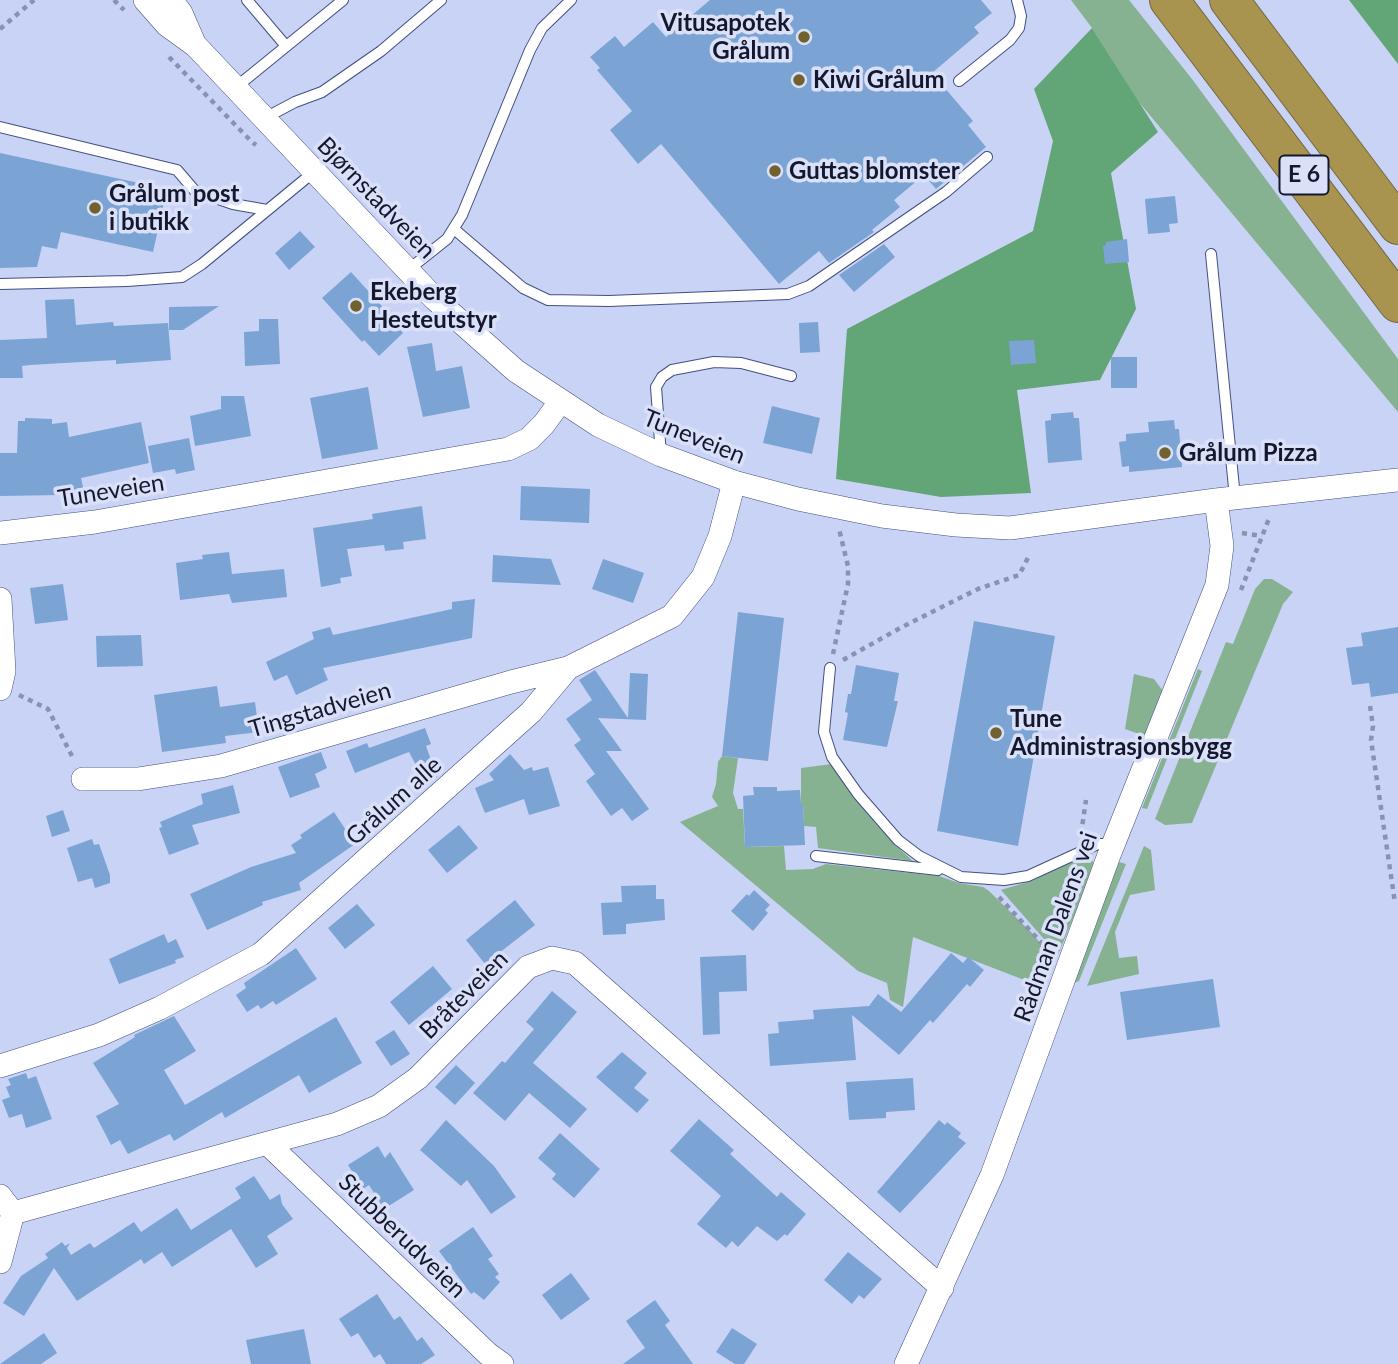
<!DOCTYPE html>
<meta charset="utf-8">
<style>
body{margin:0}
canvas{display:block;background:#c8d3f6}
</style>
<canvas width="1398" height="1364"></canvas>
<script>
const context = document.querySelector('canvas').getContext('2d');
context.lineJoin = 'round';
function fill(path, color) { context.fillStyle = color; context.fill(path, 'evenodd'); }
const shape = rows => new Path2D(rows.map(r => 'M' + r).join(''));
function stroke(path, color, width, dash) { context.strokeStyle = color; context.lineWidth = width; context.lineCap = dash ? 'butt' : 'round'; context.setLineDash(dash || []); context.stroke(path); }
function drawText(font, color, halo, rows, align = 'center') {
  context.font = font + ' Lato,sans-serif'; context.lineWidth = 7; context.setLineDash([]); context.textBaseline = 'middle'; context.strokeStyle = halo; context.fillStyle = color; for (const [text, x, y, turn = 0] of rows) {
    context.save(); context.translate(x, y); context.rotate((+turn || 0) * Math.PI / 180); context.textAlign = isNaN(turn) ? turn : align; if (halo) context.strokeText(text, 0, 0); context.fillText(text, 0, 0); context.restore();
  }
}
const green = shape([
 [1071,0,1129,0,1192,79,1398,359,1398,412,1138,101,1092,28],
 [1264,579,1272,579,1293,592,1283,604,1192,823,1165,825,1155,819,1226,642,1233,644,1255,589],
 [1198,669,1202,671,1147,809,1142,808],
 [1134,674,1154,679,1163,691,1145,736,1125,729],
 [722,756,738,758,733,793,738,809,743,809,745,847,784,846,786,870,813,869,826,864,939,876,959,883,983,887,989,891,1033,934,1050,956,1054,965,1045,988,913,937,903,1007,890,1000,887,983,858,971,680,822,718,806,712,797,716,784,718,762],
 [832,764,855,799,894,844,913,861,818,848,816,827,804,826,803,804,801,804,801,768],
 [1144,846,1151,850,1155,890,1130,895,1115,932,1119,958,1137,956,1139,974,1087,986],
 [1083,853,1092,858,1094,867,1058,955,1001,890,1034,880],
 [1119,862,1126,864,1079,981,1070,985]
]);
const forest = shape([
 [1349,0,1398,0,1398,64],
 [1092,28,1158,132,1111,173,1136,309,1100,380,1017,390,1031,493,941,497,836,479,847,329,1033,231,1053,141,1034,89]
]);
const building = shape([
 [710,0,981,0,992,13,974,27,979,33,932,73,973,121,968,125,986,147,936,189,924,175,894,200,900,207,872,230,874,232,829,263,819,251,779,284,661,144,638,164,610,130,632,111,597,70,600,68,590,57,615,36,624,47,653,22,666,37],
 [0,153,167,189,153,252,61,232,57,249,42,246,37,267,0,268],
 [1175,196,1178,223,1169,224,1170,232,1148,234,1145,199],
 [300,231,315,247,289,270,275,253],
 [1127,239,1129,262,1105,264,1103,246,1106,245,1106,242],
 [884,244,895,257,854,292,839,275],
 [351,272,390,315,388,317,403,333,379,356,364,340,362,342,322,298],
 [74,299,76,325,113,322,114,326,168,323,171,360,116,364,116,360,30,365,22,366,23,378,0,378,0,340,47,338,45,300],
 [219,306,183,330,169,330,169,307],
 [259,319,278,319,280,364,245,366,244,332,259,331],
 [818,322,820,352,800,353,799,323],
 [1034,340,1036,363,1011,365,1009,341],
 [432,343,436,371,462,366,470,408,423,417,407,347],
 [1111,357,1137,357,1137,388,1111,388],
 [368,387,378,449,322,459,310,398],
 [221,396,244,396,251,436,195,446,190,416,221,409],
 [772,406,820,418,812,454,763,443],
 [1073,412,1074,418,1079,418,1082,460,1048,463,1045,421,1051,420,1051,414],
 [25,418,52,419,52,424,67,422,69,437,141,422,149,463,81,478,84,491,62,495,0,496,0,453,17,453,18,421,25,421],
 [1174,420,1175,429,1179,429,1182,467,1129,472,1129,466,1122,467,1119,442,1126,441,1126,434,1149,432,1148,422],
 [189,438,195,470,176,474,175,469,153,473,148,446],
 [521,486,590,489,589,523,520,520],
 [422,506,426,539,403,542,404,549,385,551,384,545,347,549,352,576,340,578,341,583,321,587,313,528,373,519,372,514],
 [229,552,232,574,284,569,287,597,232,603,229,594,180,600,176,563,203,559,202,555],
 [493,555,551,559,561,585,492,582],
 [603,559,644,573,633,603,592,589],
 [63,584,68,620,35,624,30,588],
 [475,599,472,638,323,668,328,680,296,695,287,675,274,681,266,662,314,639,312,632,330,627,333,635,452,609,452,602],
 [738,612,784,618,768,761,722,756],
 [974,621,1055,636,1018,846,937,831],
 [1398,627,1398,693,1371,697,1369,683,1352,685,1346,648,1363,646,1361,633],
 [141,635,143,666,97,667,96,636],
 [856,665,899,673,894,701,898,701,887,747,843,740,848,713,845,712,848,694,851,694],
 [595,670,628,718,630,673,648,674,646,720,598,718,622,751,606,751,649,809,632,821,622,808,611,816,586,781,595,774,574,745,581,740,566,719,592,700,579,680],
 [217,686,220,707,255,702,259,732,225,736,226,743,162,752,154,695],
 [425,728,431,744,426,746,437,777,427,786,409,752,355,773,346,751,367,743,369,748],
 [321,752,327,768,315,774,320,787,290,798,278,767],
 [510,754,524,770,532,767,533,771,548,767,560,806,529,815,524,799,485,813,475,788,494,780,489,774],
 [233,785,240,813,192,825,199,844,169,855,159,828,162,827,160,822,203,804,201,794],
 [753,787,777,787,777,791,800,790,801,804,803,804,805,845,745,847,743,796,754,795],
 [63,810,70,831,52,837,46,816],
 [334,812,355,844,299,883,301,890,262,902,263,905,207,930,190,894,251,867,296,853,291,845,302,838,300,835],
 [459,825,478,848,447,873,428,850],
 [92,839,94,845,99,844,110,875,110,883,95,888,92,878,78,882,67,848],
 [656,885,656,899,664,899,665,920,626,924,626,934,603,935,601,903,622,902,621,886],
 [754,890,770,905,765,910,768,913,753,931,731,911,747,894,749,896],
 [515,900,535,925,485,964,466,940],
 [357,904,375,925,345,949,328,928],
 [164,934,168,943,176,939,184,957,175,960,176,963,119,984,109,959],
 [296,948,317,979,276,1005,273,1001,261,1009,258,1005,247,1012,236,995,246,988,244,983],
 [951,953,963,963,968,957,984,970,970,987,967,984,933,1023,930,1020,899,1055,852,1015,856,1060,770,1066,768,1034,779,1033,778,1022,814,1019,813,1010,869,1006,878,994,901,1012],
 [746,955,747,991,719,992,720,1034,703,1035,700,957],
 [433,966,452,989,409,1025,390,1002],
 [1213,979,1220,1027,1127,1040,1120,992],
 [552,991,577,1012,533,1063,587,1109,570,1128,529,1093,505,1121,473,1093,502,1061,505,1063,534,1029,526,1022],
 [174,1016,196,1051,164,1070,185,1105,336,1017,362,1063,309,1093,299,1075,225,1118,222,1112,174,1141,170,1134,128,1154,120,1140,111,1145,96,1116,119,1104,93,1063,135,1037,134,1035],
 [394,1030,410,1054,391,1066,375,1042],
 [622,1052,647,1073,634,1088,649,1100,637,1113,596,1077],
 [456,1065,475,1083,455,1105,435,1087],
 [26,1073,28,1079,36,1076,52,1119,26,1128,22,1114,9,1118,2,1100,10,1097,6,1087,11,1085,8,1079],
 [913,1078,915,1110,886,1112,886,1118,849,1120,846,1082],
 [699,1119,734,1150,730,1154,777,1197,781,1192,806,1214,787,1236,785,1234,777,1241,757,1226,738,1247,732,1241,726,1248,697,1224,721,1196,670,1151],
 [446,1120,494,1166,516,1197,491,1214,467,1180,461,1186,420,1150],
 [939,1120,945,1125,947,1122,961,1133,958,1137,966,1143,900,1213,877,1192],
 [560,1133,600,1169,574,1198,552,1179,556,1174,538,1158],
 [378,1146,385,1158,390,1152,414,1190,384,1209,369,1185,363,1189,348,1165],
 [254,1176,270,1200,280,1194,282,1204,293,1219,267,1236,278,1254,256,1268,231,1229,172,1267,162,1252,144,1264,141,1259,77,1301,54,1268,24,1316,3,1303,21,1276,48,1258,45,1254,62,1242,65,1246,70,1243,67,1248,71,1255,90,1243,94,1248,134,1222,141,1232,177,1208,191,1230,241,1198,235,1188],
 [473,1227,493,1256,488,1259,499,1274,495,1277,500,1282,484,1300,474,1292,471,1294,439,1251],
 [848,1252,882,1279,864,1299,859,1295,852,1304,824,1280],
 [571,1273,590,1299,561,1320,542,1295],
 [377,1294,394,1320,400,1316,417,1341,422,1337,435,1355,421,1364,386,1364,380,1354,374,1358,358,1333,351,1337,339,1319],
 [655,1300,670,1321,665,1325,693,1364,623,1364,645,1348,626,1321],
 [732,1328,757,1344,744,1364,735,1364,716,1352],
 [304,1329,311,1364,251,1364,246,1340],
 [44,1333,57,1353,41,1364,0,1364]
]);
const path = shape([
 [114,0,124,10],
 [0,29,34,0],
 [169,57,252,142,256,145],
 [1242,533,1262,536],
 [1241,590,1270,516],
 [833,654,848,584,848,566,839,529],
 [843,660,902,627,978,589,1019,575,1030,554],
 [19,695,48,709,74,760],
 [1370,706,1373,726,1371,740,1395,903],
 [1081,834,1086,800],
 [999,897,1050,952]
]);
const lane = shape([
 [247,0,286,46],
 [959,81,1010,40,1019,28,1021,16,1017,0],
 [235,88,343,0],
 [263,119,295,102,322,92,381,51,441,0],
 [0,127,177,170,195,191,233,204,267,210],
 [454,229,523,288,548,300,609,301,788,294,809,286,946,192,987,157],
 [1211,254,1235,498],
 [408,270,447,239,462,215,530,50,542,28,571,0],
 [0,284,127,281,182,277,202,264,315,171],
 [661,455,656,387,662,377,672,370,714,362,741,363,791,376],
 [830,668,824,732,832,757,858,794,898,840,919,856,961,877,1004,880,1028,876,1098,844,1114,844],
 [816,856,938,870]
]);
const street = shape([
 [145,0,167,25,196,46,435,299,516,371,598,425,661,455,734,482,798,499,882,516,956,525,1010,528,1216,500,1398,480],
 [171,0,181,13,194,43],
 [0,533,95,522,508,449,529,439,544,424,560,402],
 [0,599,4,671,0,689],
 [83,779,138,779,221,766,511,682,568,668],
 [0,1066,99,1035,160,1008,261,954,531,712,568,668,672,616,703,577,720,536,734,482],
 [268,1144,488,1354,502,1364],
 [0,1196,13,1213,337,1124,379,1106,418,1078,528,967,552,958,575,963,942,1288],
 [0,1262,13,1213],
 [906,1364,992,1175,1109,855,1217,585,1222,546,1216,500]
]);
const highway = shape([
 [1169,0,1398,303],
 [1229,0,1398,225]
]);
const markers = [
 [804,37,7,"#71612f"],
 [799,80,7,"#71612f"],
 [775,171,7,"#71612f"],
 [95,208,7,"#71612f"],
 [356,306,7,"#71612f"],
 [1165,453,7,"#71612f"],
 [996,733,7,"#71612f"]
];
const shields = [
 [1304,175,49]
];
const shieldNames = [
 ["E 6",1304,175]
];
const poiNames = [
 ["Vitusapotek",790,23,"right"],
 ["Grålum",790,51,"right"],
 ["Kiwi Grålum",813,80],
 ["Guttas blomster",789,171],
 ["Grålum post",109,194],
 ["i butikk",109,222],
 ["Ekeberg",370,292],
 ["Hesteutstyr",370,320],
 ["Grålum Pizza",1179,453],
 ["Tune",1010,719],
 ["Administrasjonsbygg",1010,747]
];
const streetNames = [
 ["Bjørnstadveien",376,198,46],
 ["Tuneveien",694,437,22],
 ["Tuneveien",111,491,-9],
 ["Tingstadveien",320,710,-16],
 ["Grålum alle",394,801,-42],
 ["Rådman Dalens vei",1056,927,-70],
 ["Bråteveien",464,995,-45],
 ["Stubberudveien",402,1236,44]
];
fill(green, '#86b292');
fill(forest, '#62a576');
fill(building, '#7ba4d5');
stroke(lane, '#434f81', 12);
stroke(street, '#434f81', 24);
stroke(highway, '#746843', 40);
stroke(path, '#8992b0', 4.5, [5, 5]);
stroke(lane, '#fff', 10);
stroke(street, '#fff', 23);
stroke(highway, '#a8934f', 38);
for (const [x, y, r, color] of markers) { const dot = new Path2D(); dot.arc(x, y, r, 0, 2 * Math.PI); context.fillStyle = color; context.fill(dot); stroke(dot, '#d9e0f8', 2.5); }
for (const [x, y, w] of shields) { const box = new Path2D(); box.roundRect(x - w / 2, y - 19.5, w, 39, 5); context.fillStyle = '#d9e0f8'; context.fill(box); stroke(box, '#14182e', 2); }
drawText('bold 23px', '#14182e', null, shieldNames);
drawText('bold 24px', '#14182e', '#d9e0f8', poiNames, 'left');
drawText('24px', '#14182e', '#d9e0f8', streetNames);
</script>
